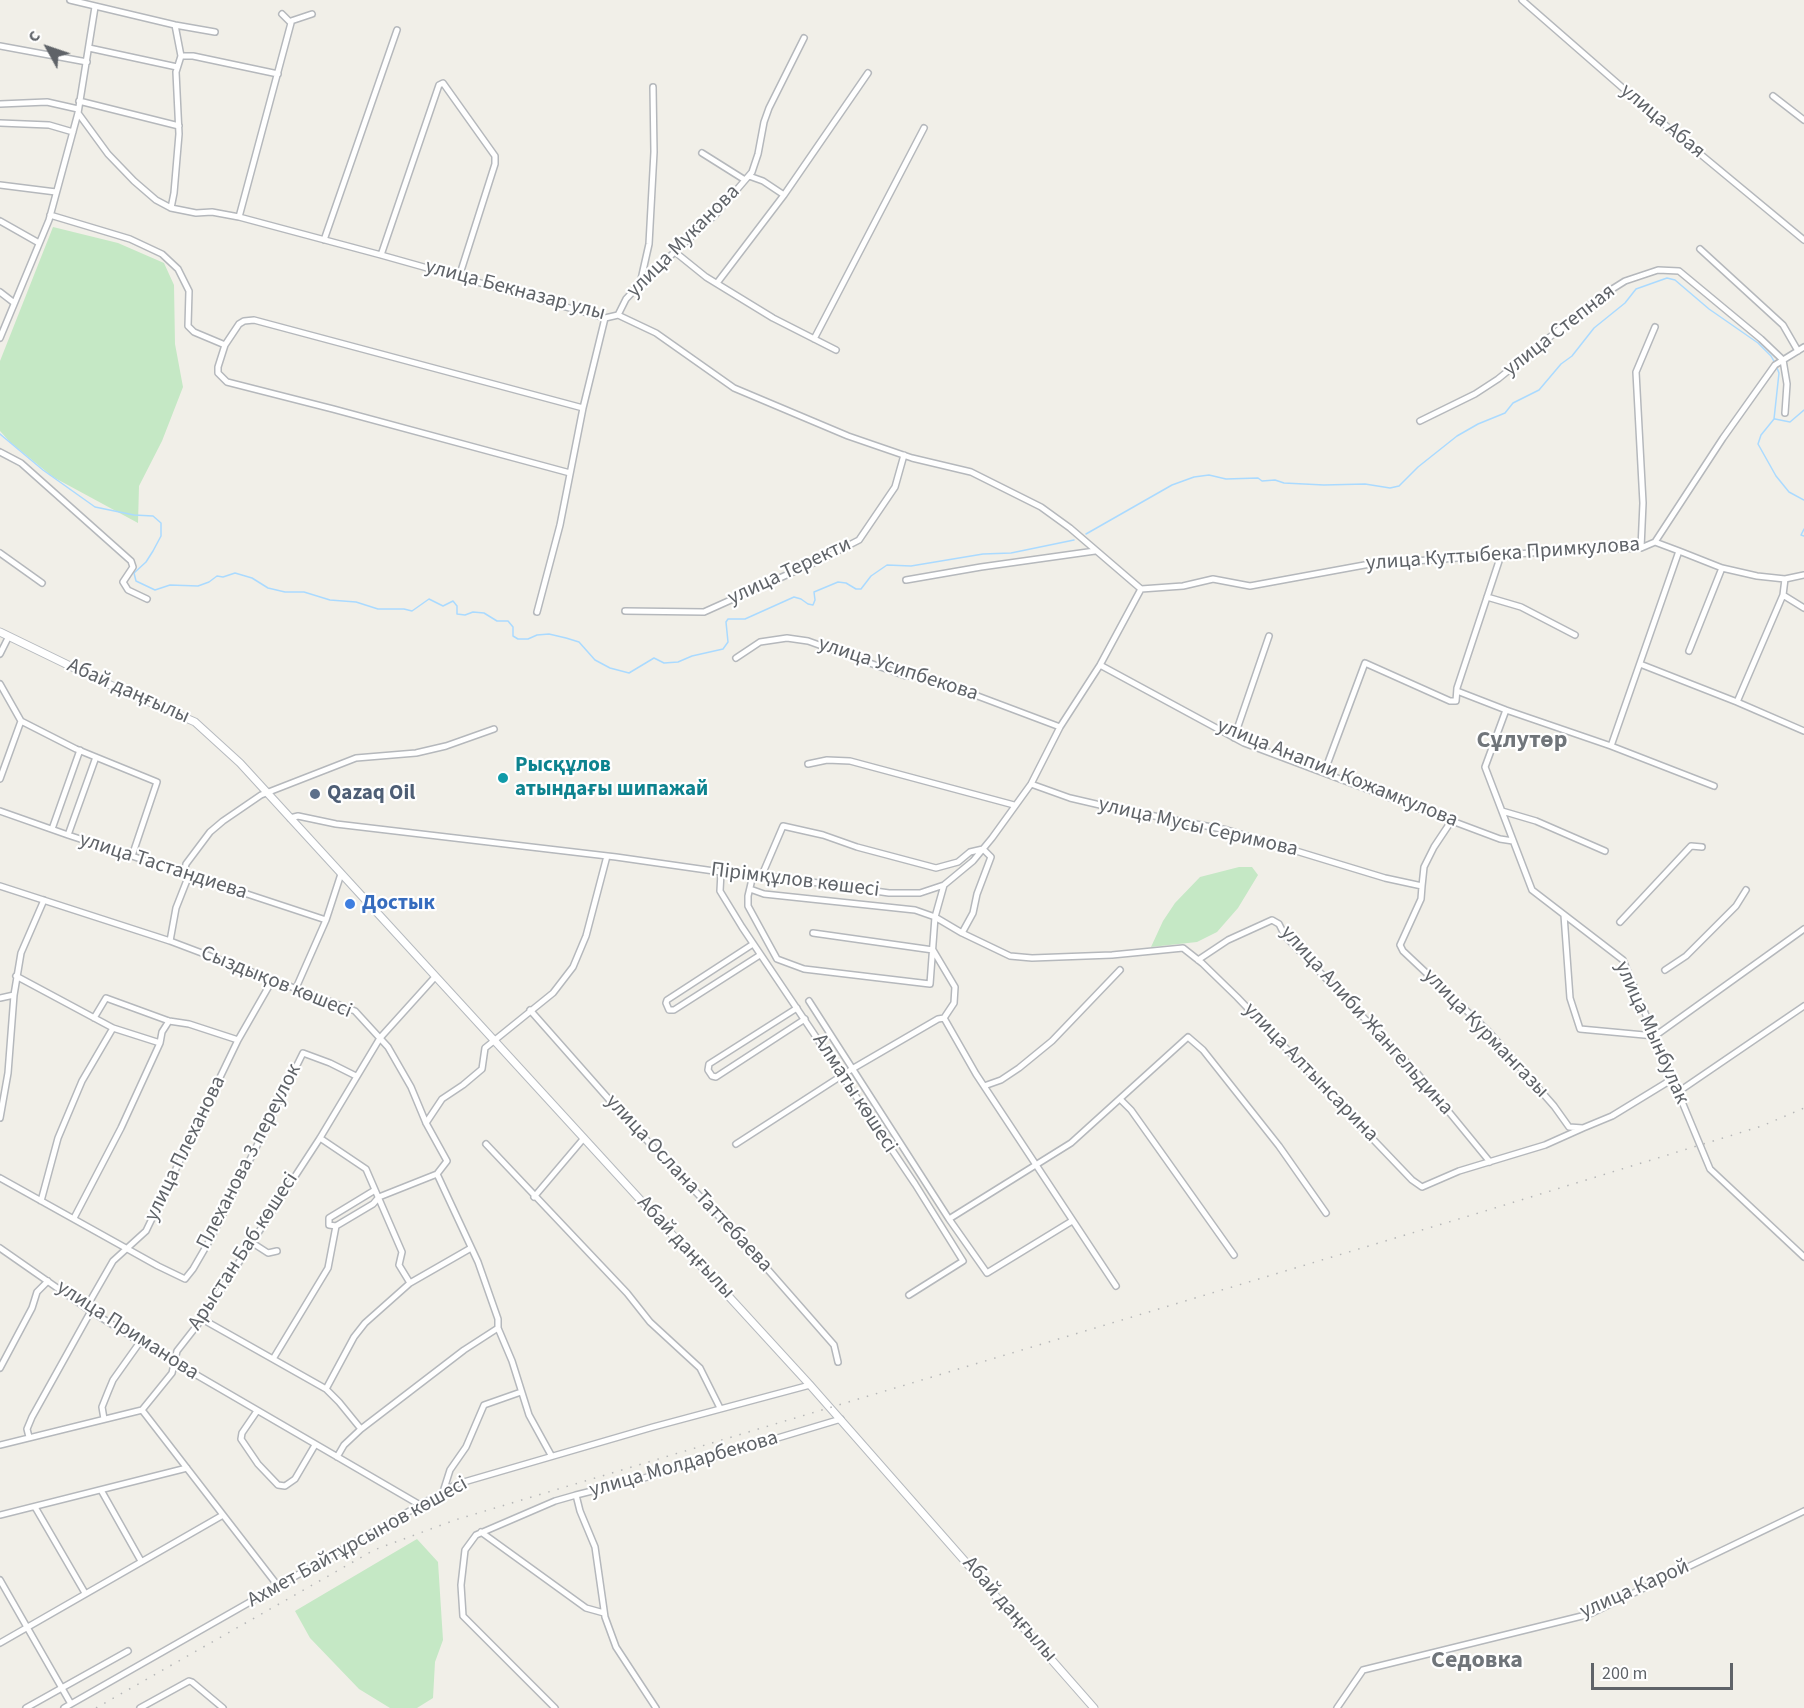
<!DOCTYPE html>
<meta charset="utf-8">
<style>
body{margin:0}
#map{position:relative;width:1804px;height:1708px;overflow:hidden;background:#f1efe8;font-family:"Source Sans 3",sans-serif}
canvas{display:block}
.north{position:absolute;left:18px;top:18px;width:60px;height:60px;-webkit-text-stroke:4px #fff;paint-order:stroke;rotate:310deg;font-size:16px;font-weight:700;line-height:24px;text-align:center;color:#5f6368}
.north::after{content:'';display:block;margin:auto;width:21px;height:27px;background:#5f6368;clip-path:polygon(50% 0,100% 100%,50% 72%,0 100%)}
.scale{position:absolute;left:1591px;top:1663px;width:142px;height:27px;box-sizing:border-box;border:3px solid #5f6368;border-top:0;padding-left:8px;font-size:18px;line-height:21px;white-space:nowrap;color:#5f6368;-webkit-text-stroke:4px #fff;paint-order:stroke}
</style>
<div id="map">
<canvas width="1804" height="1708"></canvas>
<div class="north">С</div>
<div class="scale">200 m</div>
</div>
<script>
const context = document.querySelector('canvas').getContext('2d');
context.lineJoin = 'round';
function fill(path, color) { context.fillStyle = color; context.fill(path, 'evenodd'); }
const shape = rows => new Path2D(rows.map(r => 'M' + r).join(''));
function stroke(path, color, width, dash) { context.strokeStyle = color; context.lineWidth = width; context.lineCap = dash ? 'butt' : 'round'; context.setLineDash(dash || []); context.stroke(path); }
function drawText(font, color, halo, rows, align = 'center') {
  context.font = font + ' "Source Sans 3",sans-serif'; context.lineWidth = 4.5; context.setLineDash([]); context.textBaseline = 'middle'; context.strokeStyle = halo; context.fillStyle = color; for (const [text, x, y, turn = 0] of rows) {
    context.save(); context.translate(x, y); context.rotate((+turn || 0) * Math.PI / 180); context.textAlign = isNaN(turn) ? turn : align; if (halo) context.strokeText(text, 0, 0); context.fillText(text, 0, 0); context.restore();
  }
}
const green = shape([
 [53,227,118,243,164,263,174,285,175,344,183,387,162,441,139,486,138,523,53,477,10,442,0,431,0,361],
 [1239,867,1252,867,1258,875,1238,908,1217,932,1197,942,1151,947,1163,921,1175,903,1200,877],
 [417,1539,438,1562,443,1640,435,1662,433,1698,417,1708,390,1708,359,1689,310,1638,295,1611]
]);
const stream = shape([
 [1777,368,1779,373,1774,419,1761,435,1758,444,1776,476,1789,492,1804,500],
 [1775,419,1790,422,1804,410],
 [0,434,43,470,95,507,134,515,153,516,161,523,161,536,153,551,146,562,134,573,136,581,155,590,170,585,198,586,209,582,217,576,223,577,235,573,252,578,268,588,285,592,304,592,330,600,356,602,378,609,404,609,412,611,429,599,443,606,453,601,457,606,457,614,465,615,473,612,484,613,497,621,508,621,513,627,513,636,518,639,528,639,537,635,549,634,566,638,579,642,595,660,610,668,629,673,654,658,664,663,678,662,692,656,723,649,728,642,726,622,728,619,745,619,794,597,801,599,808,604,813,605,815,600,814,592,838,582,846,583,856,589,861,589,871,576,887,565,911,566,983,554,1011,553,1074,540],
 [1804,529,1801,535,1804,536],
 [1086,534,1172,485,1194,477,1209,475,1226,479,1258,478,1262,481,1275,480,1284,483,1324,485,1365,484,1390,488,1399,486,1418,467,1457,436,1478,424,1505,413,1513,403,1539,390,1561,364,1572,356,1594,328,1625,303,1636,289,1667,278,1675,280,1709,309,1758,343,1771,356,1775,363]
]);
const street = shape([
 [70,0,175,25,215,32],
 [1522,0,1664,124,1804,240],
 [291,21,312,14],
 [0,46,87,62],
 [89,48,177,67],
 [181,56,193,56,278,74],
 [1773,96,1804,120],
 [79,101,179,126],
 [0,104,47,102,78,109],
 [78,113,108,154,134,181,156,200,171,208,196,213,212,212,239,217,381,255,605,318,618,315,656,333,734,388,848,436,912,458,971,472,1041,507,1070,528,1141,589],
 [0,123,49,125,73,132],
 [702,153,745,180],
 [749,176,763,181,784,195],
 [0,185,56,192],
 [171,208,174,193,179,134,176,72,181,56,175,25],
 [50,215,130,239,162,254,178,269,189,291,188,326,194,332,225,345,218,367,218,373,227,382,333,409,570,473],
 [239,217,291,23,282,14],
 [0,221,39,243],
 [324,240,397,30],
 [1700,249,1783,325,1798,351],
 [675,252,706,277,773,318,836,350],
 [381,255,439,85,443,83,495,156,495,164,459,277],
 [717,283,784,195,868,73],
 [640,284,649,244,654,152,653,87],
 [0,292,13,302],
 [618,315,626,299,640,284,716,214,752,172,758,154,764,122,769,108,804,38],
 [0,338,49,220,78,113,95,7],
 [814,339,924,128],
 [225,345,239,324,244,321,254,320,583,408],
 [1420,421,1475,394,1498,379,1598,298,1625,281,1658,270,1679,271,1761,339,1783,360,1787,384,1785,413],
 [0,452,21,463,131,561,133,567,123,582,128,590,147,599],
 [1641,548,1643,503,1636,372,1655,327],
 [1679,551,1722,568,1757,576,1785,579,1804,575],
 [0,553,42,583],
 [1785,579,1783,595,1804,608],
 [906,580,981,567,1095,551],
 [1141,589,1183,586,1213,579,1250,586,1370,564,1574,550,1641,548,1655,542,1723,438,1775,365,1804,347],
 [1783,595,1737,702,1804,731],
 [1487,597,1521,607,1575,635],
 [625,611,704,612,822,559,859,540,895,487,904,455],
 [537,612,560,525,583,408,605,318],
 [1689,651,1722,568],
 [0,654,8,638],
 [736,658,760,642,787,638,808,641,906,676,916,675,951,686,1060,727],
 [1640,664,1737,702],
 [1100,665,1244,743,1500,839,1513,841],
 [0,684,21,721,76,749,157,782,132,856],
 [1457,691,1506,710,1611,746,1714,786],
 [1506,710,1485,767,1532,890,1623,960,1710,1169,1804,1257],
 [1234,738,1269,636],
 [1611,746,1679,551,1655,542],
 [808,764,827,760,850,761,1014,805],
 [1324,773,1365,663,1450,701,1456,701,1457,688,1501,555],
 [0,779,21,721],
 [1031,784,1070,798,1113,808,1227,830,1385,878,1422,886,1421,899,1400,945,1403,951,1488,1031,1554,1106,1569,1127,1583,1128,1612,1116,1666,1083,1671,1076],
 [0,811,68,835,326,920],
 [1502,811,1536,821,1605,851],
 [290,818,298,816,336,824,616,857,721,872,762,875,889,893,920,893,944,885,973,861,992,838,1031,784,1060,727,1100,665,1141,589],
 [52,829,80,750],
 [68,835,96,757],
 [721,872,720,891,742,927,915,1184,963,1261,909,1295],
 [184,874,186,864,210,832,223,821,261,795,356,758,416,753,446,746,494,729],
 [753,875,748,896,748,906,777,959,804,969,930,984,935,917,944,885],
 [762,875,783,826,823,835,857,847,936,868,958,862,970,852,983,849,991,857,977,894,973,913,962,933],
 [0,886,170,941,355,1011,388,1047,411,1087,426,1123,447,1161,437,1174,478,1262,498,1319,498,1328,512,1361,529,1415,551,1455],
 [1422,886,1424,867,1434,847,1452,820],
 [750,889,764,894,915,910,935,917,962,933,1010,956,1032,958,1112,955,1183,948,1202,963,1237,997,1412,1180,1422,1187,1459,1171,1545,1145,1583,1128],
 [1564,915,1570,998,1580,1029,1655,1036,1804,929],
 [1620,922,1691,846,1702,847],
 [813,933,933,950,955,987,954,1003,944,1018],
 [170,941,176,908,189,875],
 [753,944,667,1000,666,1003,669,1010,674,1010,760,955],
 [1198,960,1228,940,1272,920,1279,924,1285,936,1417,1073,1490,1162],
 [1665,970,1686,956,1736,906,1746,890],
 [16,976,113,1028,160,1043],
 [296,988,326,920,341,874],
 [0,998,14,995],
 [809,1001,949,1219,987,1273,1072,1221],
 [797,1008,709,1064,708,1070,712,1076,716,1077,805,1019],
 [530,1010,621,1113,748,1247,834,1345,838,1362],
 [94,1018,106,998,169,1021,189,1024,238,1040],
 [944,1018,976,1074,1116,1286],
 [984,1086,1001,1080,1019,1068,1052,1041,1120,970],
 [1678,1092,1804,1006],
 [1120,1099,1131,1110,1234,1255],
 [0,1118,8,1073,14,995,21,953,44,900],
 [426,1123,442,1099,463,1085,482,1069,485,1048,553,993,573,967,586,936,607,856],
 [320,1138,366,1169,402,1252,399,1265,410,1283],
 [486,1144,627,1293,650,1322,700,1368,720,1408],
 [736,1144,852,1069,938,1019,944,1018],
 [0,1178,158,1266,185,1279,193,1269,211,1238,303,1053,330,1063,356,1076],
 [375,1190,329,1218,329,1225,336,1226,373,1204,379,1197,437,1174],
 [534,1197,584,1138],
 [41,1201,58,1138,82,1081,113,1028],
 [74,1218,121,1128,160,1043,162,1032,169,1021],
 [949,1219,1071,1143,1188,1037,1203,1050,1279,1146,1326,1213],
 [251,1242,268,1253,277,1251],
 [0,1248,86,1308,140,1342,420,1505],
 [86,1308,113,1261,146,1231,238,1040,273,979],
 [202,1319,326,1389,339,1402,361,1429],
 [273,1359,328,1268,336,1226],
 [0,1368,32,1308,37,1292,48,1281],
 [326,1389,354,1337,365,1323,410,1283,471,1248],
 [142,1410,278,1586],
 [257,1411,242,1433,241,1439,258,1464,278,1485,285,1486,295,1479,315,1445],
 [104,1419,102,1407,108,1392,113,1380,140,1342],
 [29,1437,27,1429,32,1417,91,1311],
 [0,1445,142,1410,172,1373,177,1351,202,1319,320,1138,380,1038,435,977],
 [337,1457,344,1445,361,1429,464,1350,498,1328],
 [101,1490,141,1561],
 [443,1492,450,1470,466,1447,484,1405,521,1392],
 [35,1507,85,1593],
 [0,1515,187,1468],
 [481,1532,586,1608,604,1613],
 [0,1580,71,1704],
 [0,1643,223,1515],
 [26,1708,128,1651],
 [64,1708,457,1484,653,1427,810,1385],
 [140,1708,189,1681,192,1682,223,1708],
 [555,1708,463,1616,461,1585,465,1550,476,1535,555,1501,576,1495],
 [656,1708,616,1647,605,1617,595,1547,580,1511,576,1495,644,1478,841,1419],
 [1337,1708,1363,1670,1590,1614,1804,1511]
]);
const secondary = shape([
 [0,632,99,680,195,722,240,763,810,1385,1094,1708]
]);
const rail = shape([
 [96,1708,374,1550,455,1520,1472,1215,1762,1126,1804,1108]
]);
const markers = [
 [503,778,6,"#0f9aa8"],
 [315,794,6,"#5c6f8a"],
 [350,904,6,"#3f7fe0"]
];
const streetNames = [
 ["улица Абая",1662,122,40],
 ["улица Муканова",684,242,-45],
 ["улица Бекназар улы",515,291,15],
 ["улица Степная",1560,331,-38],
 ["улица Куттыбека Примкулова",1503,555,-4],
 ["улица Теректи",790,572,-25],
 ["улица Усипбекова",898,670,18],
 ["Абай даңғылы",128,692,24],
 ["улица Анапии Кожамкулова",1337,774,22],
 ["улица Мусы Серимова",1198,828,13],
 ["улица Тастандиева",163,867,18],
 ["Пірімқұлов көшесі",795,881,7],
 ["Сыздықов көшесі",276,983,22],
 ["улица Алиби Жангельдина",1366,1021,48],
 ["улица Мынбулак",1651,1033,66],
 ["улица Курмангазы",1485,1034,46],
 ["улица Алтынсарина",1310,1073,46],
 ["Алматы көшесі",854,1094,57],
 ["улица Плеханова",186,1149,-64],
 ["Плеханова 3 переулок",250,1157,-63],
 ["улица Ослана Таттебаева",688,1184,47],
 ["Абай даңғылы",685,1248,47],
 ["Арыстан Баб көшесі",244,1252,-57],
 ["улица Приманова",127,1331,33],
 ["улица Молдарбекова",684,1465,-16],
 ["Ахмет Байтұрсынов көшесі",358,1543,-29],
 ["улица Карой",1635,1590,-24],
 ["Абай даңғылы",1009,1610,49]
];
const cultureNames = [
 ["Рысқұлов",515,766],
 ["атындағы шипажай",515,790]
];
const serviceNames = [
 ["Qazaq Oil",327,794]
];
const shopNames = [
 ["Достык",362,904]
];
const quarterNames = [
 ["Сұлутөр",1522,742],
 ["Седовка",1477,1662]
];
fill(green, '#c5e8c5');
stroke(stream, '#aadaff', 1.5);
stroke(street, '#b5b8bc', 8);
stroke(secondary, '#b6babf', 9);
stroke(street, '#fff', 5);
stroke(secondary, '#fff', 7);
stroke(rail, '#b6b7b8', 1.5, [1.5, 8]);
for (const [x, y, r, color] of markers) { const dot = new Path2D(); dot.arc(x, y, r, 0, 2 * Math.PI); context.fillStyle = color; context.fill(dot); stroke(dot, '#fff', 2); }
drawText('21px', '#5f6368', '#fff', streetNames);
drawText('bold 21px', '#0d838f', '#fff', cultureNames, 'left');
drawText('bold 21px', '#4e5e75', '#fff', serviceNames, 'left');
drawText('bold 21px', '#366cbe', '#fff', shopNames, 'left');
drawText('bold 24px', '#70757a', '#fff', quarterNames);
</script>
